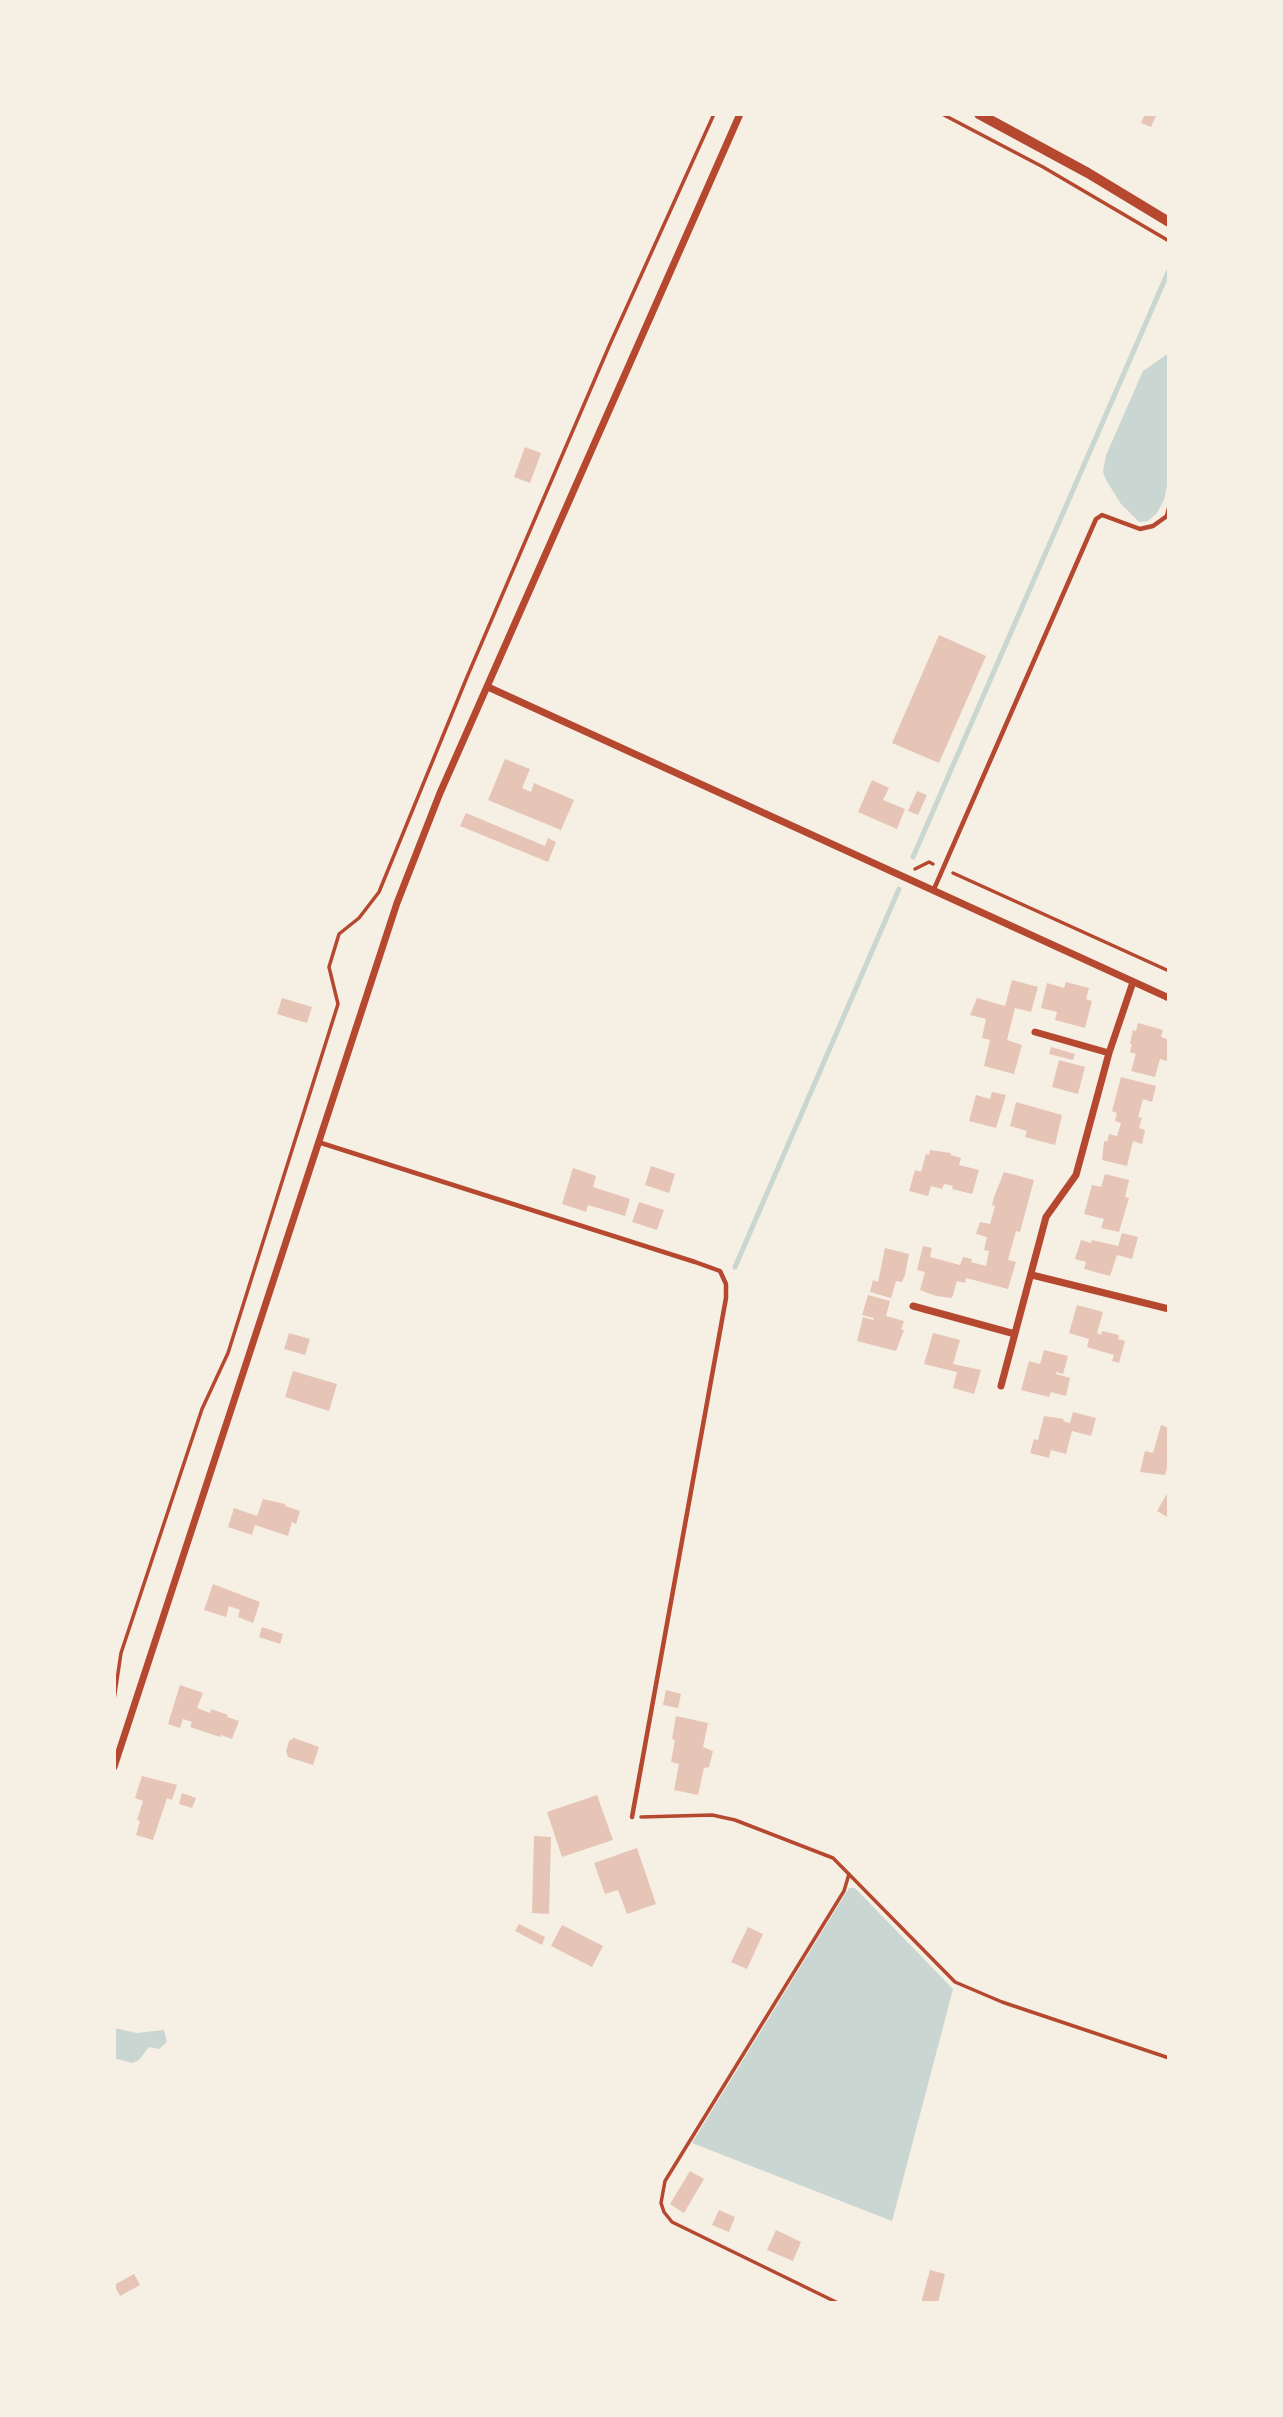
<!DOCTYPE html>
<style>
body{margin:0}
#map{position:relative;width:1283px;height:2417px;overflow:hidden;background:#f6efe4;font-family:"Work Sans",sans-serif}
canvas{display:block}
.frame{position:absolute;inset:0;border:116px solid #f6efe4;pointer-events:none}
</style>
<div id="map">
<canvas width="1283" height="2417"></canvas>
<div class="frame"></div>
</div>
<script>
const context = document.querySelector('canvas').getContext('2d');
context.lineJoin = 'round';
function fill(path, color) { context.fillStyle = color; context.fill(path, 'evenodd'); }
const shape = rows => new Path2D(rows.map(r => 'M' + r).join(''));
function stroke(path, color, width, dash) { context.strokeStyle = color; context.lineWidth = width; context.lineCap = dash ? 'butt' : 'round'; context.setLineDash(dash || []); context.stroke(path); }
const water = shape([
 [1169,353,1169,475,1164,500,1157,513,1148,521,1139,522,1121,504,1106,480,1103,472,1106,455,1143,371],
 [849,1888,855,1888,953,1989,892,2221,692,2143],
 [114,2028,137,2033,164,2030,167,2042,159,2049,149,2047,139,2060,132,2063,114,2058]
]);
const stream = shape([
 [913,857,1169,270],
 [735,1267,899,889]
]);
const building = shape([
 [1145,114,1157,114,1151,127,1141,123],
 [525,447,541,453,530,483,514,477],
 [939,635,986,656,939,763,892,743],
 [505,759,530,769,522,788,531,792,534,783,574,800,561,830,488,800],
 [872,780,889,788,883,800,905,809,897,829,858,812],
 [917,791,927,795,918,815,908,811],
 [466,813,545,846,548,838,556,842,548,862,460,826],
 [1012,980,1038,987,1031,1012,1015,1008,1007,1040,1022,1045,1014,1074,984,1066,990,1040,982,1038,986,1019,970,1015,977,998,1005,1006],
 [1066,982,1089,988,1086,999,1092,1001,1085,1028,1055,1020,1057,1012,1041,1008,1047,983,1064,988],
 [282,998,312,1007,307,1023,277,1014],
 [1138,1023,1163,1030,1161,1037,1169,1040,1167,1061,1160,1059,1155,1077,1131,1071,1136,1054,1130,1052,1132,1044,1130,1044,1133,1030,1136,1031],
 [1051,1047,1075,1054,1073,1060,1049,1054],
 [1059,1060,1085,1067,1078,1094,1052,1087],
 [1121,1077,1156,1086,1152,1102,1143,1099,1138,1117,1142,1118,1139,1128,1145,1130,1142,1144,1133,1141,1127,1166,1102,1160,1104,1141,1107,1142,1109,1134,1117,1136,1121,1123,1115,1121,1117,1113,1112,1111],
 [992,1092,1006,1095,996,1128,969,1121,976,1095,990,1099],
 [1016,1102,1062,1115,1055,1145,1025,1137,1027,1131,1010,1126],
 [930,1150,951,1153,951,1155,961,1158,959,1165,979,1170,972,1194,952,1189,953,1186,944,1184,942,1189,931,1186,928,1196,909,1191,915,1170,921,1172,926,1154,929,1155],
 [651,1166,675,1174,669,1193,645,1185],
 [573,1168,596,1176,593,1187,630,1199,625,1216,588,1205,586,1212,562,1204],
 [1004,1172,1034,1180,1020,1232,1016,1231,1008,1260,1016,1262,1008,1289,966,1278,965,1283,957,1281,952,1298,936,1296,920,1290,925,1272,917,1270,923,1246,932,1248,930,1257,960,1265,963,1257,972,1259,971,1262,986,1266,989,1251,984,1250,987,1237,976,1234,980,1222,990,1224,995,1206,992,1205,994,1197],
 [1105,1174,1129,1180,1125,1197,1129,1198,1119,1232,1101,1228,1104,1219,1084,1214,1092,1185,1101,1187],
 [639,1202,664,1210,657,1230,632,1222],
 [1122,1233,1138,1237,1132,1259,1117,1255,1110,1276,1084,1269,1086,1262,1075,1259,1081,1240,1091,1243,1092,1240,1118,1246],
 [885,1248,909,1254,905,1275,902,1282,896,1281,891,1298,870,1292,873,1280,878,1282],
 [868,1295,890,1301,886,1316,904,1321,901,1330,904,1330,896,1351,857,1341,863,1317,873,1320,874,1318,862,1315],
 [1077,1305,1103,1312,1097,1333,1101,1335,1102,1331,1119,1335,1118,1339,1125,1341,1119,1363,1112,1361,1114,1355,1087,1347,1089,1339,1069,1333],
 [289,1333,310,1339,305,1355,284,1349],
 [933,1333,960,1340,953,1364,981,1370,974,1394,953,1388,957,1372,924,1364],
 [1044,1350,1068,1356,1063,1374,1056,1372,1056,1374,1070,1378,1066,1396,1051,1392,1049,1397,1021,1390,1029,1361,1040,1364],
 [293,1371,337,1384,329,1411,285,1397],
 [1073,1412,1096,1418,1091,1436,1072,1431,1066,1454,1051,1450,1049,1458,1030,1453,1034,1439,1038,1440,1044,1416,1064,1419,1063,1421,1070,1423],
 [1161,1425,1169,1428,1169,1461,1165,1475,1140,1472,1145,1451,1153,1453],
 [1169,1490,1169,1518,1157,1511],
 [263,1499,285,1504,285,1506,300,1511,296,1524,292,1522,288,1536,255,1525,252,1535,228,1527,234,1508,257,1516],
 [213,1584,260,1602,253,1623,238,1617,240,1610,229,1606,226,1617,204,1610],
 [262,1627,283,1634,280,1644,259,1637],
 [180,1685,203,1693,197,1708,210,1713,211,1709,228,1715,227,1717,239,1721,232,1739,221,1735,220,1737,190,1727,192,1722,183,1719,180,1728,168,1724],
 [666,1690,681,1694,678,1708,663,1705],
 [676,1716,708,1723,703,1747,713,1751,709,1767,704,1768,698,1795,674,1790,679,1764,671,1762,675,1740,672,1739],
 [294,1738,319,1747,313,1765,288,1757,286,1751,289,1741],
 [142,1776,177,1785,172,1800,167,1798,153,1840,136,1835,140,1821,137,1820,143,1801,135,1798],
 [182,1793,196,1798,192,1808,179,1804],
 [597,1795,613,1840,562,1857,547,1812],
 [534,1836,551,1837,549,1914,532,1913],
 [637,1848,656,1904,627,1914,618,1890,605,1894,594,1863],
 [519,1924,545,1937,542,1945,515,1931],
 [562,1925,603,1946,592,1967,551,1946],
 [748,1927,763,1934,747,1969,731,1962],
 [690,2171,704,2179,684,2213,670,2204],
 [719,2210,735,2217,729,2232,712,2225],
 [776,2230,801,2242,793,2261,767,2250],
 [930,2270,945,2274,938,2303,921,2303],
 [134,2274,140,2285,120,2296,114,2285]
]);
const path = shape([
 [942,114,1043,167,1169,241],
 [915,869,929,862,933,864],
 [953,873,1169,971],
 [114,1700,121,1653,202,1409,228,1353,338,1004,329,967,339,934,359,918,379,892,467,677,610,344,714,114],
 [641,1817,712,1815,735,1820,833,1858,955,1982,1002,2002,1169,2058],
 [838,2303,672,2222,664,2212,661,2203,665,2181,844,1891,849,1874]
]);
const service = shape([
 [934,889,1096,519,1102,515,1140,529,1153,526,1167,516,1169,508],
 [318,1142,695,1262,720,1271,726,1284,726,1298,632,1817]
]);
const minor = shape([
 [488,687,1169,998],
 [1035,1032,1109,1053],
 [1032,1275,1169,1309],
 [913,1306,1015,1334],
 [1001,1386,1046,1217,1076,1175,1109,1053,1133,982],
 [114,1767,397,903,440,793,740,114]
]);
const tertiary = shape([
 [979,114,1088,173,1169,222]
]);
fill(water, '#c9d6d2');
stroke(stream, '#c9d6d2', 5);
fill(building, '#e6c5b7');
stroke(path, '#b5482f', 3.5);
stroke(service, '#b5482f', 4.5);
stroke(minor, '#b5482f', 7);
stroke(tertiary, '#b5482f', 10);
</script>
